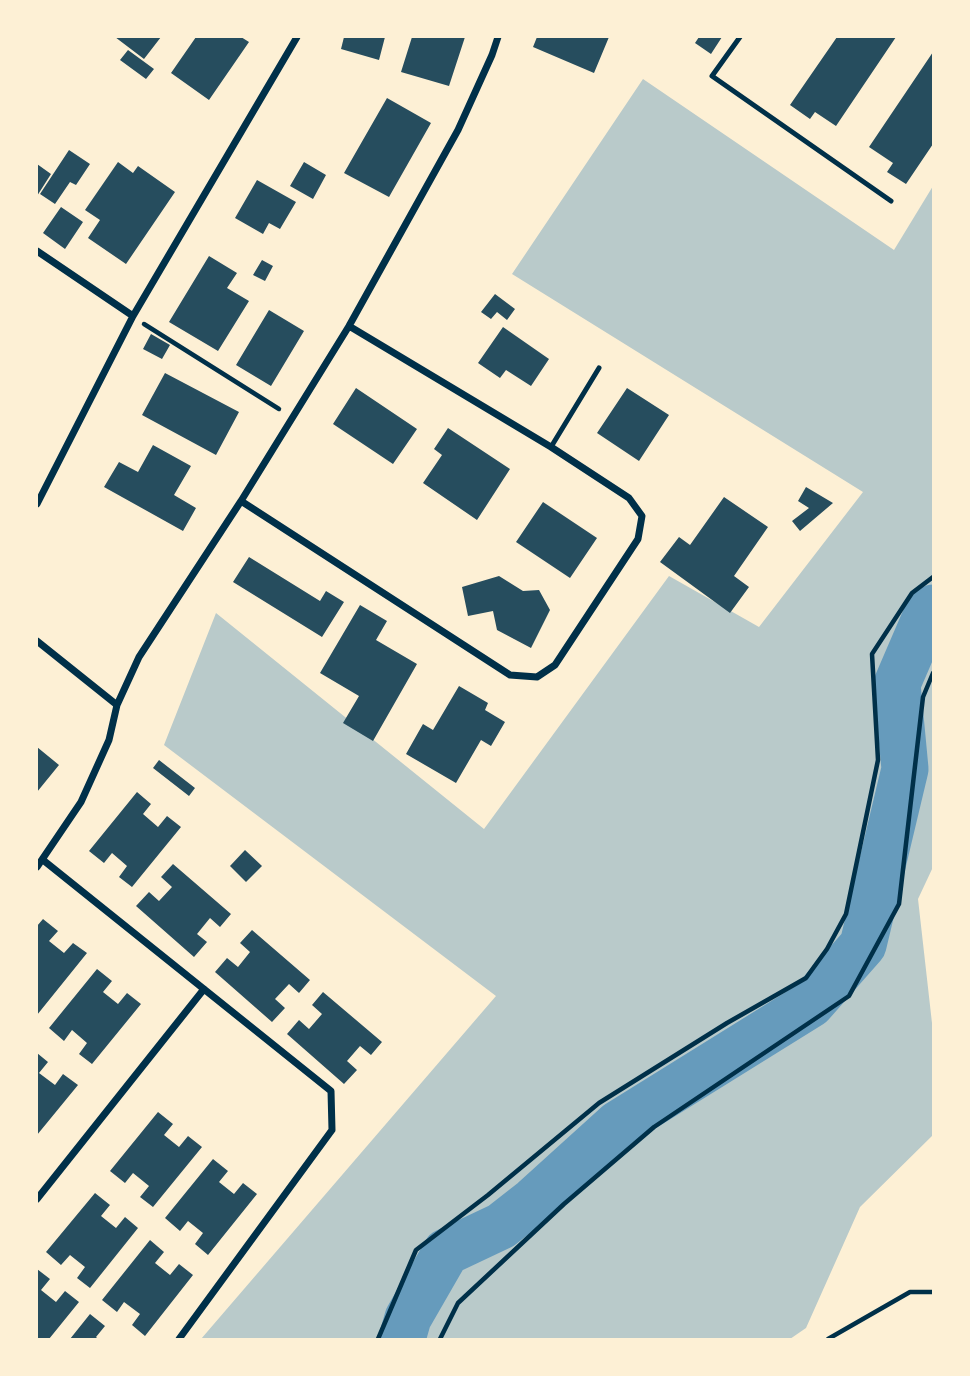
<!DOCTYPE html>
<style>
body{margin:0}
#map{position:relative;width:970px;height:1376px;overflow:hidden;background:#fdf0d5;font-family:"PT Sans",sans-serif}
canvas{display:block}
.frame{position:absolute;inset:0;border:38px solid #fdf0d5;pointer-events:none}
</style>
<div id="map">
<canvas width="970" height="1376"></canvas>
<div class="frame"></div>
</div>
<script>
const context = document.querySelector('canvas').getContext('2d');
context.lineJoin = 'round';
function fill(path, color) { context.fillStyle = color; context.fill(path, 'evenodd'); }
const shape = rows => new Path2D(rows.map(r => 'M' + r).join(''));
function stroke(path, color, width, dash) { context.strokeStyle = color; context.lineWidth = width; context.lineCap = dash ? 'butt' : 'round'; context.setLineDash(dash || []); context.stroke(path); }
const green = shape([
 [643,79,894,250,933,186,933,867,918,899,933,1032,933,1135,860,1207,806,1328,790,1339,201,1339,496,996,164,745,216,613,484,829,669,576,759,627,863,492,512,274]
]);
const river = shape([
 [402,1339,408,1318,446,1252,501,1226,533,1201,618,1124,811,1004,863,945,905,769,897,684,928,612,933,608]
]);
const building = shape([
 [115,37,161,37,144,59],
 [196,37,241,37,249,42,209,100,171,73],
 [344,37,385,37,379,60,341,49],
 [412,37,465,37,449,86,401,72],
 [537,37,609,37,594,73,533,47],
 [699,37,722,37,711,54,695,43],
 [837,37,896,37,836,126,815,112,810,119,790,105],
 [128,50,154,69,146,79,120,60],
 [933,52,933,144,906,184,887,172,893,163,869,147],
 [387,98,431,123,389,197,344,173],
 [69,150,90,164,76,185,70,182,55,204,40,194],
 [118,162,133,173,138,166,175,192,126,264,88,238,100,220,85,210],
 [304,162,326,175,313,199,290,186],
 [37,164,51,174,37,196],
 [257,180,296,202,280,229,269,223,263,234,235,218],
 [61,207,83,222,65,249,43,233],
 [209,256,237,273,227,288,249,301,218,351,169,322],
 [262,260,273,266,265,281,253,275],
 [495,294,515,309,507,320,497,312,491,319,481,312],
 [269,310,304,331,271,386,236,365],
 [503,327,549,359,531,386,506,370,500,378,478,363],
 [151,334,170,345,162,359,143,349],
 [165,373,239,412,216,455,142,415],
 [356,388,417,429,393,464,333,424],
 [627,388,669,415,639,461,597,433],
 [448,428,510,469,477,520,423,483,442,455,434,449],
 [153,445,191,466,174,495,196,508,183,531,104,487,119,462,138,472],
 [806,487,833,503,800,531,792,521,809,508,798,501],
 [724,497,768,527,734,576,749,587,730,613,660,562,679,537,690,545],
 [543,502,597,538,570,578,516,542],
 [249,557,320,601,326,591,344,602,322,637,233,582],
 [499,576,523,591,539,590,550,610,531,648,497,630,493,611,468,616,462,587],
 [360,605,387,621,376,640,417,664,373,741,343,723,359,696,320,673],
 [459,686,488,703,485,710,505,722,491,746,481,740,456,783,406,754,423,724,433,730],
 [37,747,59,765,37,792],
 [159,760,195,788,189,796,153,768],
 [137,792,151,804,143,814,158,827,167,816,181,827,132,887,119,877,127,866,112,853,104,863,89,851],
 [245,850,262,866,246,882,230,866],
 [173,864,231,914,220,927,210,918,197,934,207,942,194,957,136,906,149,892,159,901,172,887,161,877],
 [43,919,58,931,49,941,64,953,73,943,87,953,37,1015,37,926],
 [252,930,310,980,299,993,289,984,275,999,285,1008,272,1022,215,972,227,958,238,967,250,952,240,943],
 [97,969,112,981,103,992,118,1004,127,993,141,1004,92,1064,79,1054,87,1043,72,1030,64,1041,49,1028],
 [323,992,382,1042,371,1055,360,1046,347,1061,357,1070,344,1084,287,1034,299,1020,309,1029,322,1014,312,1005],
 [37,1053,48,1062,39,1073,55,1085,63,1074,78,1085,37,1135],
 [158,1112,173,1124,164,1135,179,1147,188,1136,202,1147,153,1207,140,1197,149,1186,133,1173,125,1183,110,1171],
 [213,1159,228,1171,219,1182,234,1194,243,1183,257,1194,208,1255,195,1244,203,1233,188,1221,180,1231,165,1218],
 [95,1193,110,1205,101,1216,116,1228,125,1217,138,1228,90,1288,77,1278,85,1267,70,1255,61,1265,46,1252],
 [150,1240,164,1252,155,1263,170,1275,179,1264,193,1275,145,1336,132,1325,140,1314,124,1302,117,1312,102,1300],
 [37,1269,50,1279,41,1290,56,1302,65,1291,79,1302,49,1339,37,1339],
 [90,1314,105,1326,96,1337,98,1339,70,1339]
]);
const path = shape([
 [144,324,279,409],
 [378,1339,416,1250,488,1195,599,1103,727,1023,806,978,827,949,846,914,878,760,872,654,912,593,933,577],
 [440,1339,458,1303,564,1204,654,1127,849,996,899,904,923,697,933,673],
 [828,1339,910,1292,933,1292]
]);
const service = shape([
 [740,37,712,76,891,201],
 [551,447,599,368]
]);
const minor = shape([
 [37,251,133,316],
 [241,501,510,675,537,677,555,665,638,539,642,516,629,498,551,447,349,326],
 [37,504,133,316,297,37],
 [37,641,117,705],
 [43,860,331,1091,332,1130,179,1339],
 [37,867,81,802,109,740,117,705,139,657,241,501,349,326,458,130,492,55,498,37],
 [37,1199,204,989]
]);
fill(green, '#b9caca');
stroke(river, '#669bbc', 47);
fill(building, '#264d5e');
stroke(path, '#003049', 4.5);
stroke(service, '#003049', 5);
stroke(minor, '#003049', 7);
</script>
